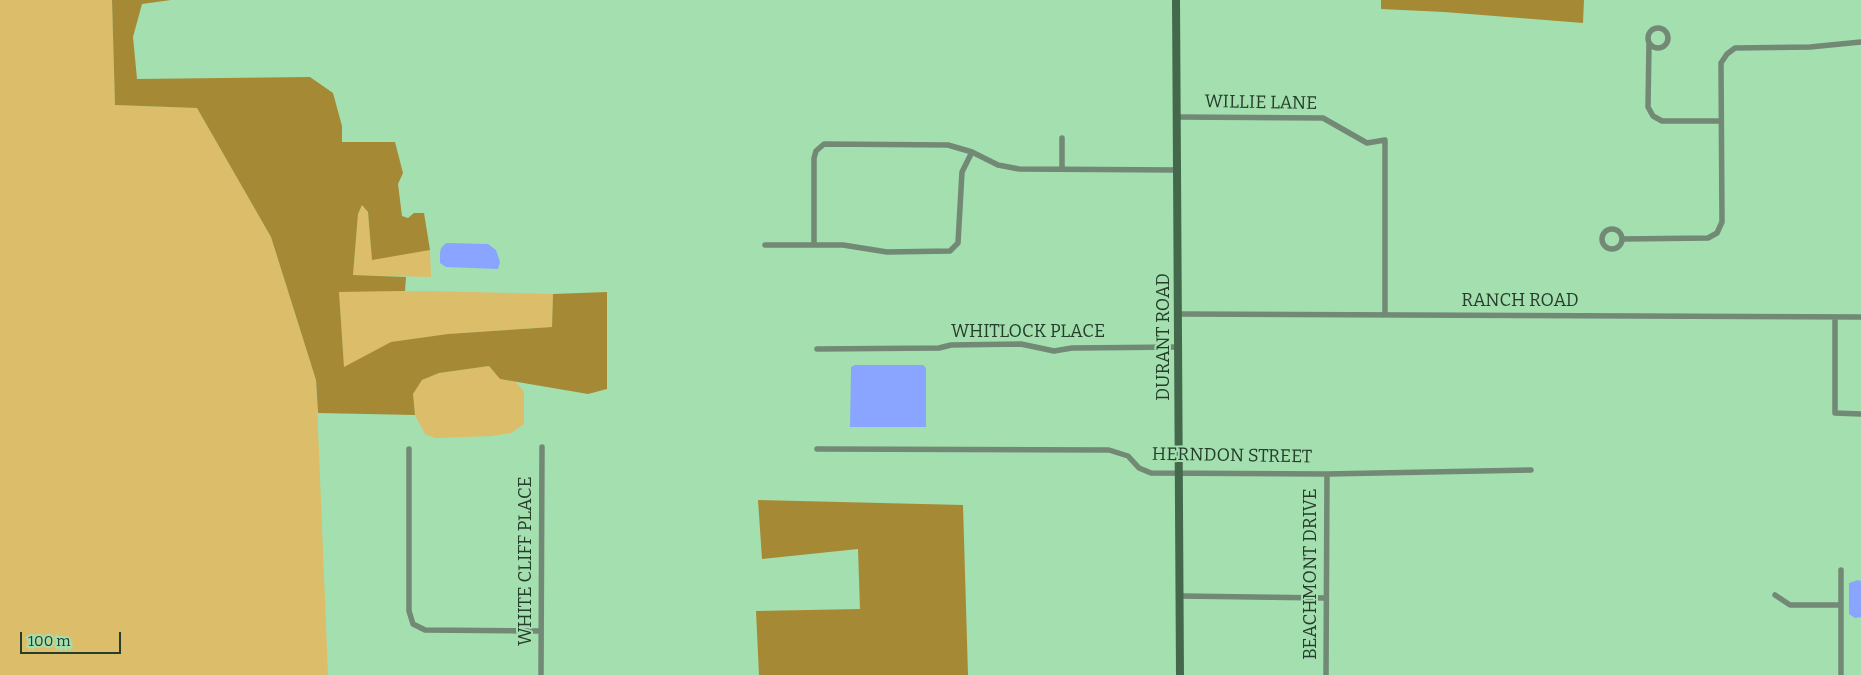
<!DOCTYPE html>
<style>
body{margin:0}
#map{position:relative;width:1861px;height:675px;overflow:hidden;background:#a4dfaf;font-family:Bitter,serif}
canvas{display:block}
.scale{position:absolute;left:20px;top:632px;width:101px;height:22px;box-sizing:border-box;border:2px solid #253d2a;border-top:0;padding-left:6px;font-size:15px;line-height:18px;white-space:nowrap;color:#253d2a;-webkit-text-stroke:4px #a4dfaf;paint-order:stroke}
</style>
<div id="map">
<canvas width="1861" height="675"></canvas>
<div class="scale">100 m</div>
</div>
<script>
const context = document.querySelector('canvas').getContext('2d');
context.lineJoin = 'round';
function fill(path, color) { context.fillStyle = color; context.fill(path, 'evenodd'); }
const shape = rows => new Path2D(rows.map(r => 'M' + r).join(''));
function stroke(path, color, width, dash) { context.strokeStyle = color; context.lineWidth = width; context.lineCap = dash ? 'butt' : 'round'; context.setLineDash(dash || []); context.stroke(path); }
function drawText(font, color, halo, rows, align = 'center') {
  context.font = font + ' Bitter,serif'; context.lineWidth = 4; context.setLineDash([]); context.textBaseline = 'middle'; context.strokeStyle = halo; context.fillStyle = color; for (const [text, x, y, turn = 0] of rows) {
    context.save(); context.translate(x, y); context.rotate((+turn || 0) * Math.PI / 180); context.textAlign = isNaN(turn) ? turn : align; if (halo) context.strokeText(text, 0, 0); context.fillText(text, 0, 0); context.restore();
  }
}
const green = shape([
 [0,0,112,0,115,105,197,108,271,237,316,380,328,675,0,675],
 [363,204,368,212,372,259,430,250,431,277,353,275,358,214],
 [426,291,553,294,552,327,448,334,344,368,339,292],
 [489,366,500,379,516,382,524,392,524,424,511,433,492,436,435,438,425,434,415,415,413,394,422,380,439,373]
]);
const forest = shape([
 [112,0,171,0,142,4,133,37,137,79,310,77,333,93,342,126,342,142,395,142,403,173,398,184,402,216,408,218,414,213,424,213,430,250,372,260,368,212,362,205,358,214,353,275,406,277,405,291,339,292,344,367,391,342,448,334,552,327,553,294,607,292,607,389,588,394,500,379,489,366,439,373,422,380,413,394,415,415,318,413,316,380,271,237,197,108,115,105],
 [1381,0,1584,0,1583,23,1444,12,1381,9],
 [758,500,963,505,968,675,759,675,756,611,860,609,858,549,762,559]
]);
const water = shape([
 [446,243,488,244,496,250,500,262,498,269,446,267,440,263,440,253,441,248],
 [855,365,923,365,926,368,926,427,850,427,851,370,851,367],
 [1858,580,1861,581,1861,617,1855,618,1849,614,1849,583]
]);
const street = shape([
 '1648 38a10 10 0 1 1 20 0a10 10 0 1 1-20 0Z',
 [1649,43,1648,107,1653,116,1662,121,1721,121],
 [1178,117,1323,118,1367,143,1385,140,1385,315],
 [1062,169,1062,138],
 '1602 239a10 10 0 1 1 20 0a10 10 0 1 1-20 0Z',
 [1622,239,1708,238,1717,233,1722,222,1721,63,1727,54,1735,48,1810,47,1861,42],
 [765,245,843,245,887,252,950,251,958,243,962,172,972,152],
 [814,245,814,158,816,151,824,144,948,145,972,152,998,165,1019,169,1178,170],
 [1179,314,1861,317],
 [1835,317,1835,413,1861,414],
 [817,349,939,348,951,345,1021,344,1054,351,1072,348,1179,347],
 [409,449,409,611,413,624,425,630,541,631],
 [817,449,1109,450,1128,456,1139,468,1151,473,1327,474,1531,470],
 [1775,595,1790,605,1841,605],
 [1181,596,1326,598],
 [541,675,542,447],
 [1326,675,1327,474],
 [1841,675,1841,570]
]);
const secondary = shape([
 [1176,0,1180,675]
]);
const streetNames = [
 ["WILLIE LANE",1261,103,1],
 ["RANCH ROAD",1520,301],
 ["WHITLOCK PLACE",1028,332],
 ["DURANT ROAD",1164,337,-90],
 ["HERNDON STREET",1232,456,1],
 ["WHITE CLIFF PLACE",526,561,-90],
 ["BEACHMONT DRIVE",1311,574,-90]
];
fill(green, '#dcbd69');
fill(forest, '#a68935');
fill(water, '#89a5ff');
stroke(street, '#718975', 5.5);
stroke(secondary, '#44684b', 8);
drawText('18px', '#253d2a', '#a4dfaf', streetNames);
</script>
